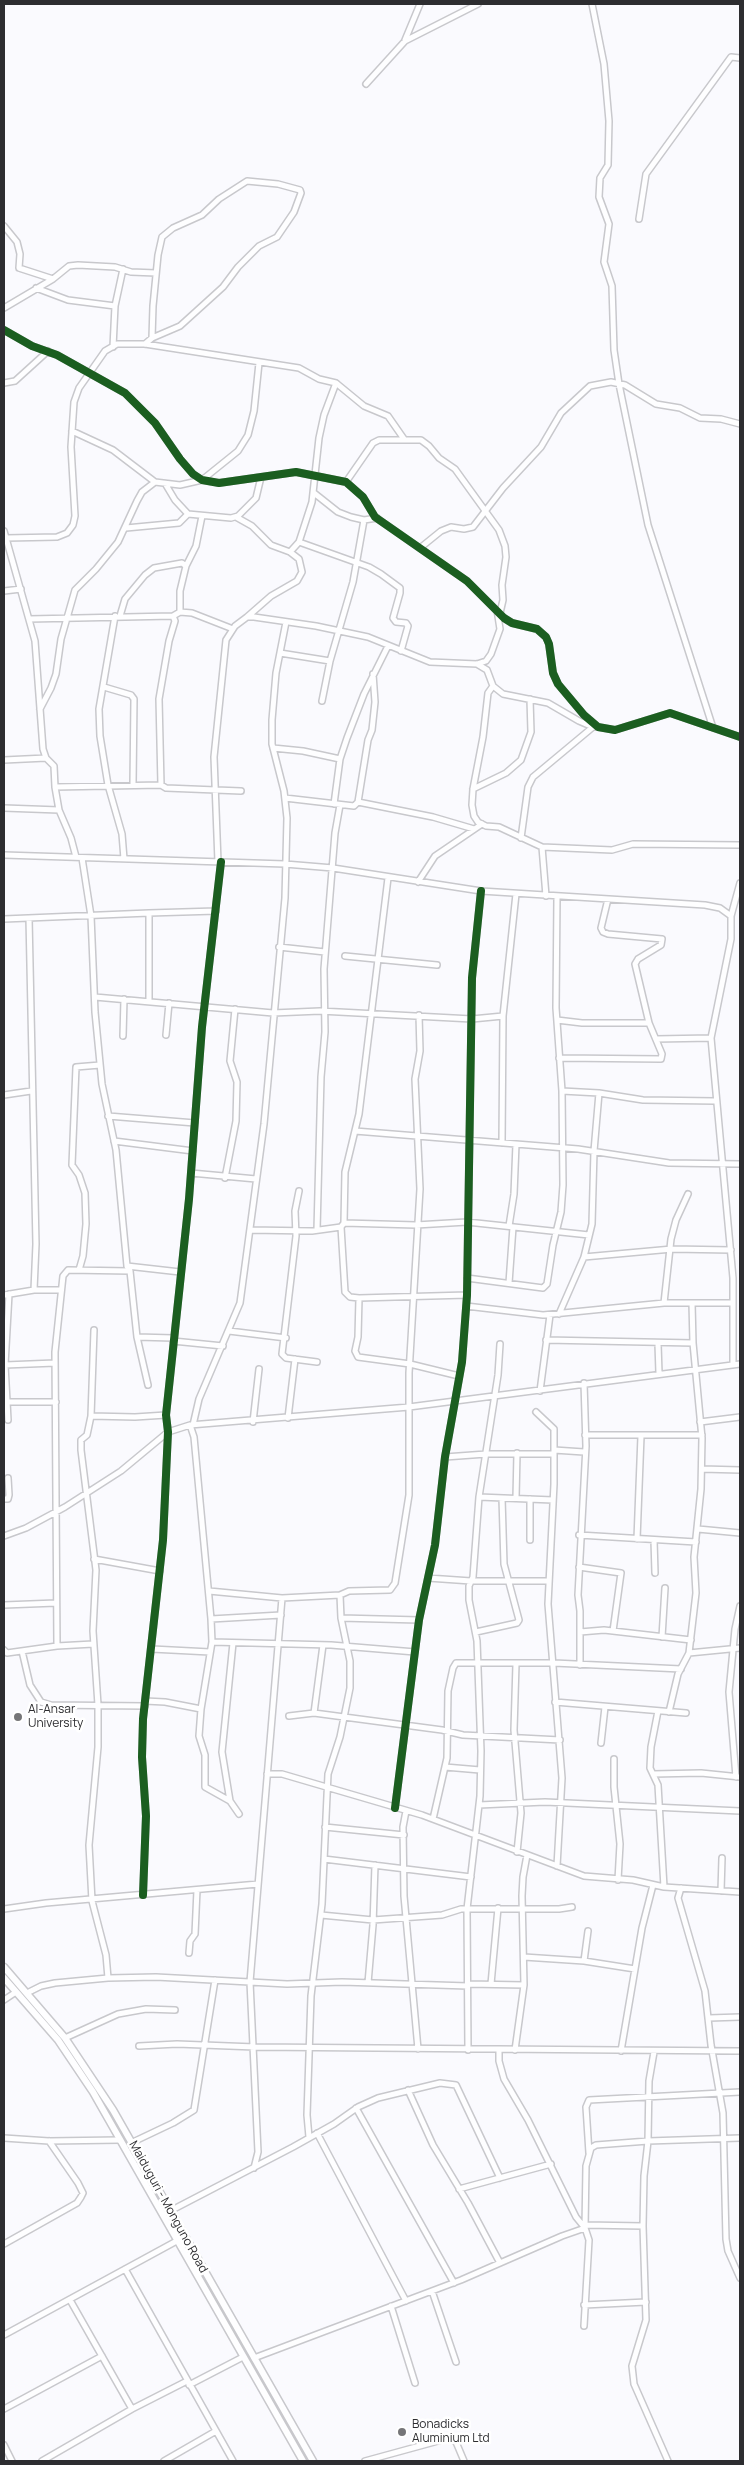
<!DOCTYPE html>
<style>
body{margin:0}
#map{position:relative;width:744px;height:2465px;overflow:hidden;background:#fafafe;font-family:Manrope,sans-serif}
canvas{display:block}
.frame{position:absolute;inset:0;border:5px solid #2d2d30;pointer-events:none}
</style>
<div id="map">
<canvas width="744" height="2465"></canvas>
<div class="frame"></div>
</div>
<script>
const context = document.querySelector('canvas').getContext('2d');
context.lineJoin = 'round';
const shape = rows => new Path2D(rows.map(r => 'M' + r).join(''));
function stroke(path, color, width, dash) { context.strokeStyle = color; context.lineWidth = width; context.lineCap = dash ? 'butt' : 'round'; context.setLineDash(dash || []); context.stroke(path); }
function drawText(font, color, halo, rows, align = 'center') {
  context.font = font + ' Manrope,sans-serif'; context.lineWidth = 5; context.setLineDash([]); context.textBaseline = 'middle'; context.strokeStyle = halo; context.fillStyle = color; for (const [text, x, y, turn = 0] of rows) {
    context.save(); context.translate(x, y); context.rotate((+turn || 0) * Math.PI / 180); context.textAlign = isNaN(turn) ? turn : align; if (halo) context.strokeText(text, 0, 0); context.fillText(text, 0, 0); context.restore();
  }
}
const minor = shape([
 [592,4,604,64,609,121,608,165,600,178,599,197,609,224,604,262,612,286,614,350,619,384,648,525,713,728],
 [405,40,420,4],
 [366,84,405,41,478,4],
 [639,219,646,174,731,57,740,58],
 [4,226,17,242,20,254,19,268,53,279],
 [36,288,68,300,115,306],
 [4,308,53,279,69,266,78,265,115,267,131,272,156,273],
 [4,330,32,346,57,355,125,393,155,423,180,459,193,474,202,480,219,483,296,472,346,482,363,497,375,517,467,581,504,618,512,623,537,629,546,637,549,644,553,673,558,684,584,715,598,727,615,730,670,713,740,737],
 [145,344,152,338,180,326,223,287,238,267,259,246,277,237,294,212,301,193,300,190,278,184,247,181,219,199,202,215,173,228,162,237,158,255,153,306,152,338],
 [113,347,115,306,123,269],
 [4,383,15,381,48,351],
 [72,431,113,450,155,482,180,485,202,480,238,451,248,435,254,411,259,363],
 [346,482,373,443,379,440,421,440,429,446,439,458,455,469,499,530,505,546,506,557,502,585,503,600,500,613],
 [166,485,175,500,188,514,231,518,238,516,256,498,261,477],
 [314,493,338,512,351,517,364,520,377,518],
 [236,517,252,526,271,545,290,552,299,559,302,572,297,581,271,596,247,617],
 [126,528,179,523,188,514],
 [4,531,35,641,43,749,46,758,54,766,55,787,59,810,71,838,76,857],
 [6,538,57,537,67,533,73,525,75,516,71,447,74,402,79,388,105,351,117,344,145,344,299,368,319,379,336,383,364,406,388,416,404,439],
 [299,542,369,567,381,574,400,588,400,593,393,618,396,622,406,623,408,626,401,651],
 [420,548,441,531,451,527,464,529,473,527,503,488,541,447,561,413,590,386,611,382,625,385,656,404,680,408,700,418,721,419,740,424],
 [290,552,299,542,312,502,319,438,324,415,336,383],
 [4,591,21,589],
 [180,612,180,591,186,566,196,546,202,516],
 [115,616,99,709,100,736,108,785,122,834,124,859],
 [120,616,125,599,145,575,154,568,182,563,186,566],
 [29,619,173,616,180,612,192,613,233,629],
 [280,653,330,661],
 [477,664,487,670,493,686,503,694,548,703,579,721,593,727,598,727],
 [493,686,488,693,483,737,473,789,472,805,474,816,478,822,486,826,499,827,542,847,612,850,633,844,740,845],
 [104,687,131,695,134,699,133,784],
 [322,701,330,661,353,582,364,520],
 [40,709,51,688,56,674,61,639,75,590,96,569,118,542,137,501,142,492,155,482],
 [273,748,303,751,340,759],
 [4,760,46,758],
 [161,785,159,699,169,641,175,621,173,616],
 [55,787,161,785,166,788,241,791],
 [473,789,506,773,521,760,531,732,530,699],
 [285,798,354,806,358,802,368,740,372,730,375,702,373,674],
 [358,802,433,817,474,829],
 [334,804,340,759,347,738,364,694,388,646],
 [4,808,59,810],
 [521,838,528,787,533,777,593,727],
 [542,847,546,896],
 [4,855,285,864,333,868,481,891,705,905,720,908,731,916],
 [82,858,91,916,95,1012,102,1084,116,1150,127,1266,130,1271,137,1337,148,1385],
 [218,862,214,757,226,640,235,626,247,617,254,617,316,626,368,637,430,662,477,664,486,661,491,654,500,629,497,610],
 [388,878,359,1114,345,1172,344,1223,341,1227,345,1292,350,1297,359,1298,467,1295],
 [418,882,435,856,482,824],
 [149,913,216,911],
 [29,918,36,1244,34,1290],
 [4,919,149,913,149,1001],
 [279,947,325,952],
 [345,956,437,965],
 [95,997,273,1013,320,1011,472,1019,503,1016],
 [557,1020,582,1023,649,1023],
 [166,1035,169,1003],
 [123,1036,124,999],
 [656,1039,711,1038],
 [559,1058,661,1059,662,1054,649,1023,635,964,638,959,661,945,662,939,608,934,603,932,601,928,608,899],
 [562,1091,599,1093,643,1100,715,1101],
 [4,1095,31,1091],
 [108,1116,195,1123],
 [355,1131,578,1149,669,1163,740,1164],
 [114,1141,193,1151],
 [502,1143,503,1016,516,894],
 [191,1173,256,1179],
 [225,1178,236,1121,237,1082,230,1061,235,1009],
 [299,1191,295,1211,296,1236,282,1354,286,1358,317,1362],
 [344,1223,416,1225,467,1222,589,1235],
 [509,1226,514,1194,516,1144],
 [250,1230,312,1231,341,1227],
 [317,1230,321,1077,325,1032,324,969,335,833,340,805],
 [584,1257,672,1249,731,1250],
 [127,1266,180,1272],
 [79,1270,83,1256,86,1224,85,1193,79,1175,72,1165,76,1067,100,1065],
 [467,1278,543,1288,547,1284,553,1245,561,1212,563,1185,562,1091,556,1008,557,897],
 [509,1283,513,1227],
 [4,1295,34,1290,60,1290],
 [359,1298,358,1337,355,1351,358,1357,410,1364,459,1376],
 [664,1303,671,1239,676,1220,688,1194],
 [466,1306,543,1315,664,1303,732,1303],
 [559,1314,584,1257,592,1224,594,1151,599,1093],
 [94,1330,91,1416,87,1435,81,1440,81,1450,96,1570,93,1631,98,1705,98,1747,89,1845,92,1901,106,1955,108,1978],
 [229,1331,286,1338],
 [137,1337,173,1338],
 [546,1340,693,1343],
 [173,1341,223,1346],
 [658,1344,659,1373],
 [5,1365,55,1363],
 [733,1365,733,1278,711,1038,731,939,731,916,740,883],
 [540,1391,550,1315],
 [7,1402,56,1402],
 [536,1412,554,1429,554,1484,548,1604,562,1778,557,1866],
 [91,1416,135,1417,166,1415],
 [288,1418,295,1359],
 [8,1420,5,1365,9,1294],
 [253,1422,259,1369],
 [700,1422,740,1417],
 [190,1425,194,1437,211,1619,212,1642,201,1709,199,1736,205,1755,205,1787,230,1801,239,1814],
 [193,1425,199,1399,240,1303,264,1124,285,898,287,818,284,791,272,744,272,720,276,673,286,622],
 [585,1435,702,1435],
 [554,1450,584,1452],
 [445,1457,486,1454,554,1454],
 [702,1469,740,1470],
 [479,1497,553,1500],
 [516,1498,517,1453],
 [4,1499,8,1499,9,1495,8,1478],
 [698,1529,740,1533],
 [579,1535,696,1542],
 [4,1536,26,1528,65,1507,121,1471,168,1432,190,1425,409,1407,740,1364],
 [637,1539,641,1436],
 [530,1540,530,1499],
 [654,1540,655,1573],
 [94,1559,160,1571],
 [579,1567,621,1573,613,1631],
 [428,1578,471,1581,549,1581],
 [209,1591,282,1598,340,1595,349,1591,390,1590,395,1583,409,1495,409,1373,420,1189,415,1079,420,1051,419,1015],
 [4,1605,56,1603],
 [341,1618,419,1620],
 [211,1619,281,1615],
 [476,1632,517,1623,519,1620,504,1564,502,1498],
 [580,1632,604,1630,691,1640],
 [662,1637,665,1588],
 [212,1642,331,1645,415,1652],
 [57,1646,55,1352,63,1276,68,1270,130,1271],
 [152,1649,210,1652],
 [4,1650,7,1653,57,1646,93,1644],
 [22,1651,30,1685,41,1702,51,1705,145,1706],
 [689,1653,696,1593,694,1557,701,1489,702,1438,693,1343,692,1303],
 [516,1664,514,1730,521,1813,517,1852],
 [580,1665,580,1611,578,1595,586,1446,584,1383],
 [145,1701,165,1702,201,1709],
 [555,1702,686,1713],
 [658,1711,651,1747,650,1768,658,1785,664,1887],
 [669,1712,678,1674,689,1653,740,1648],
 [314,1713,323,1645],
 [289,1716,314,1713,442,1730,463,1735,560,1740],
 [601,1743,605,1707],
 [614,1759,614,1787,620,1844,618,1880],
 [445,1767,480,1770],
 [267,1774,282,1774,422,1815,584,1876,633,1880,664,1887,740,1892],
 [653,1774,701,1773,740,1777],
 [736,1777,729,1692,735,1629,740,1606],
 [230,1801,222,1752,233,1643],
 [479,1805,545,1802,740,1811],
 [395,1808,419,1620,435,1545,445,1457,462,1362,467,1295,472,978,481,891],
 [406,1811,403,1827,404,1896,418,2049],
 [433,1819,447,1758,448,1691,453,1668,456,1663,554,1663,681,1669],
 [325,1827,404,1835],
 [324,1859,471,1877],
 [681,1888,678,1898,705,1991,711,2045,723,2113,726,2239,728,2251,740,2278],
 [721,1891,722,1858],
 [143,1895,146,1816,142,1757,143,1719,163,1540,168,1432,166,1415,189,1199,202,1027,221,862],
 [4,1909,46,1903,258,1884],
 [321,1915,373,1920,442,1915,461,1909,559,1909,572,1907],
 [189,1953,190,1941,195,1934,197,1890],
 [524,1957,584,1961,635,1969],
 [584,1961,588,1931],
 [368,1983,373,1925,375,1865],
 [468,1984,524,1985],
 [491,1984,498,1908],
 [27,1993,41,1986,55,1983,108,1978,156,1977,287,1984,342,1982,468,1986],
 [4,2000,16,1992],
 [709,2018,740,2017],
 [65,2038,118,2014,146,2009,175,2010],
 [139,2046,177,2044,255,2047,740,2051],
 [468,2050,467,1909,480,1796,481,1751,477,1641,469,1600,469,1586,473,1577,479,1497,498,1375,500,1344],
 [499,2050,499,2061,504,2079,528,2120,576,2217,585,2228],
 [515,2050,524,1985,522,1896,523,1877,527,1855],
 [621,2051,642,1928,653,1885],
 [654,2052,649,2081,648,2141,644,2176,643,2226,646,2320,632,2366,634,2384,668,2461],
 [408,2090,433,2145,468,2203,500,2263],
 [356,2108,454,2283],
 [317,2133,406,2301],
 [309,2137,307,2115,311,1996,322,1904,328,1774,340,1737,350,1688,350,1661,341,1618,340,1595],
 [4,2138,49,2141,120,2140],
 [133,2142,173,2123,194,2110,215,1980],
 [589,2153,586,2107,589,2100,740,2092],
 [254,2168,258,2152,250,1982,282,1598],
 [459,2189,551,2164],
 [170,2211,293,2147,334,2124,358,2107,378,2098,440,2083,456,2085,500,2178],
 [585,2225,643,2226],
 [4,2244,77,2203,81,2197,83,2193,78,2183,49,2141],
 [125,2269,233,2461],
 [432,2291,456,2362],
 [70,2300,132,2409],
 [584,2305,646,2302],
 [391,2306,415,2383],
 [584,2326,589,2240,585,2228,586,2166,591,2148,596,2145,648,2141,740,2138],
 [4,2335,184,2237],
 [254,2358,461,2280,562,2236,585,2228],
 [189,2385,243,2357],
 [4,2409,102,2356],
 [4,2445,12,2461],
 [42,2461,132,2409,187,2381],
 [164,2461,216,2431],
 [365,2461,449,2438,456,2442,464,2461]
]);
const major = shape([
 [4,1967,65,2038,113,2110,313,2461],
 [4,1978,58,2040,93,2092,303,2461]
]);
const cycleway = shape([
 [4,330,32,346,57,355,125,393,155,423,180,459,193,474,202,480,219,483,296,472,346,482,363,497,375,517,467,581,504,618,512,623,537,629,546,637,549,644,553,673,558,684,584,715,598,727,615,730,670,713,740,737],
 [395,1808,419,1620,435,1545,445,1457,462,1362,467,1295,472,978,481,891],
 [143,1895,146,1816,142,1757,143,1719,163,1540,168,1432,166,1415,189,1199,202,1027,221,862]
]);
const markers = [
 [18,1717,5,"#757578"],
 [402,2432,5,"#757578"]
];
const poiNames = [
 ["Al-Ansar",28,1710],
 ["University",28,1724],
 ["Bonadicks",412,2425],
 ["Aluminium Ltd",412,2439]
];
const streetNames = [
 ["Maiduguri - Monguno Road",168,2207,61]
];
stroke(minor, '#c8c8cc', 8);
stroke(major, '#c8c8cc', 9);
stroke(minor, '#fefeff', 5);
stroke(major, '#fefeff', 6);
stroke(cycleway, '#1b5e20', 8);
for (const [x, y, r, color] of markers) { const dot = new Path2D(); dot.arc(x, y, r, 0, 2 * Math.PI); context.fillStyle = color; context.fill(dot); stroke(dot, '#fff', 2); }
drawText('12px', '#2d2d30', '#fff', poiNames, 'left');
drawText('12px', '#2d2d30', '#fff', streetNames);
</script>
